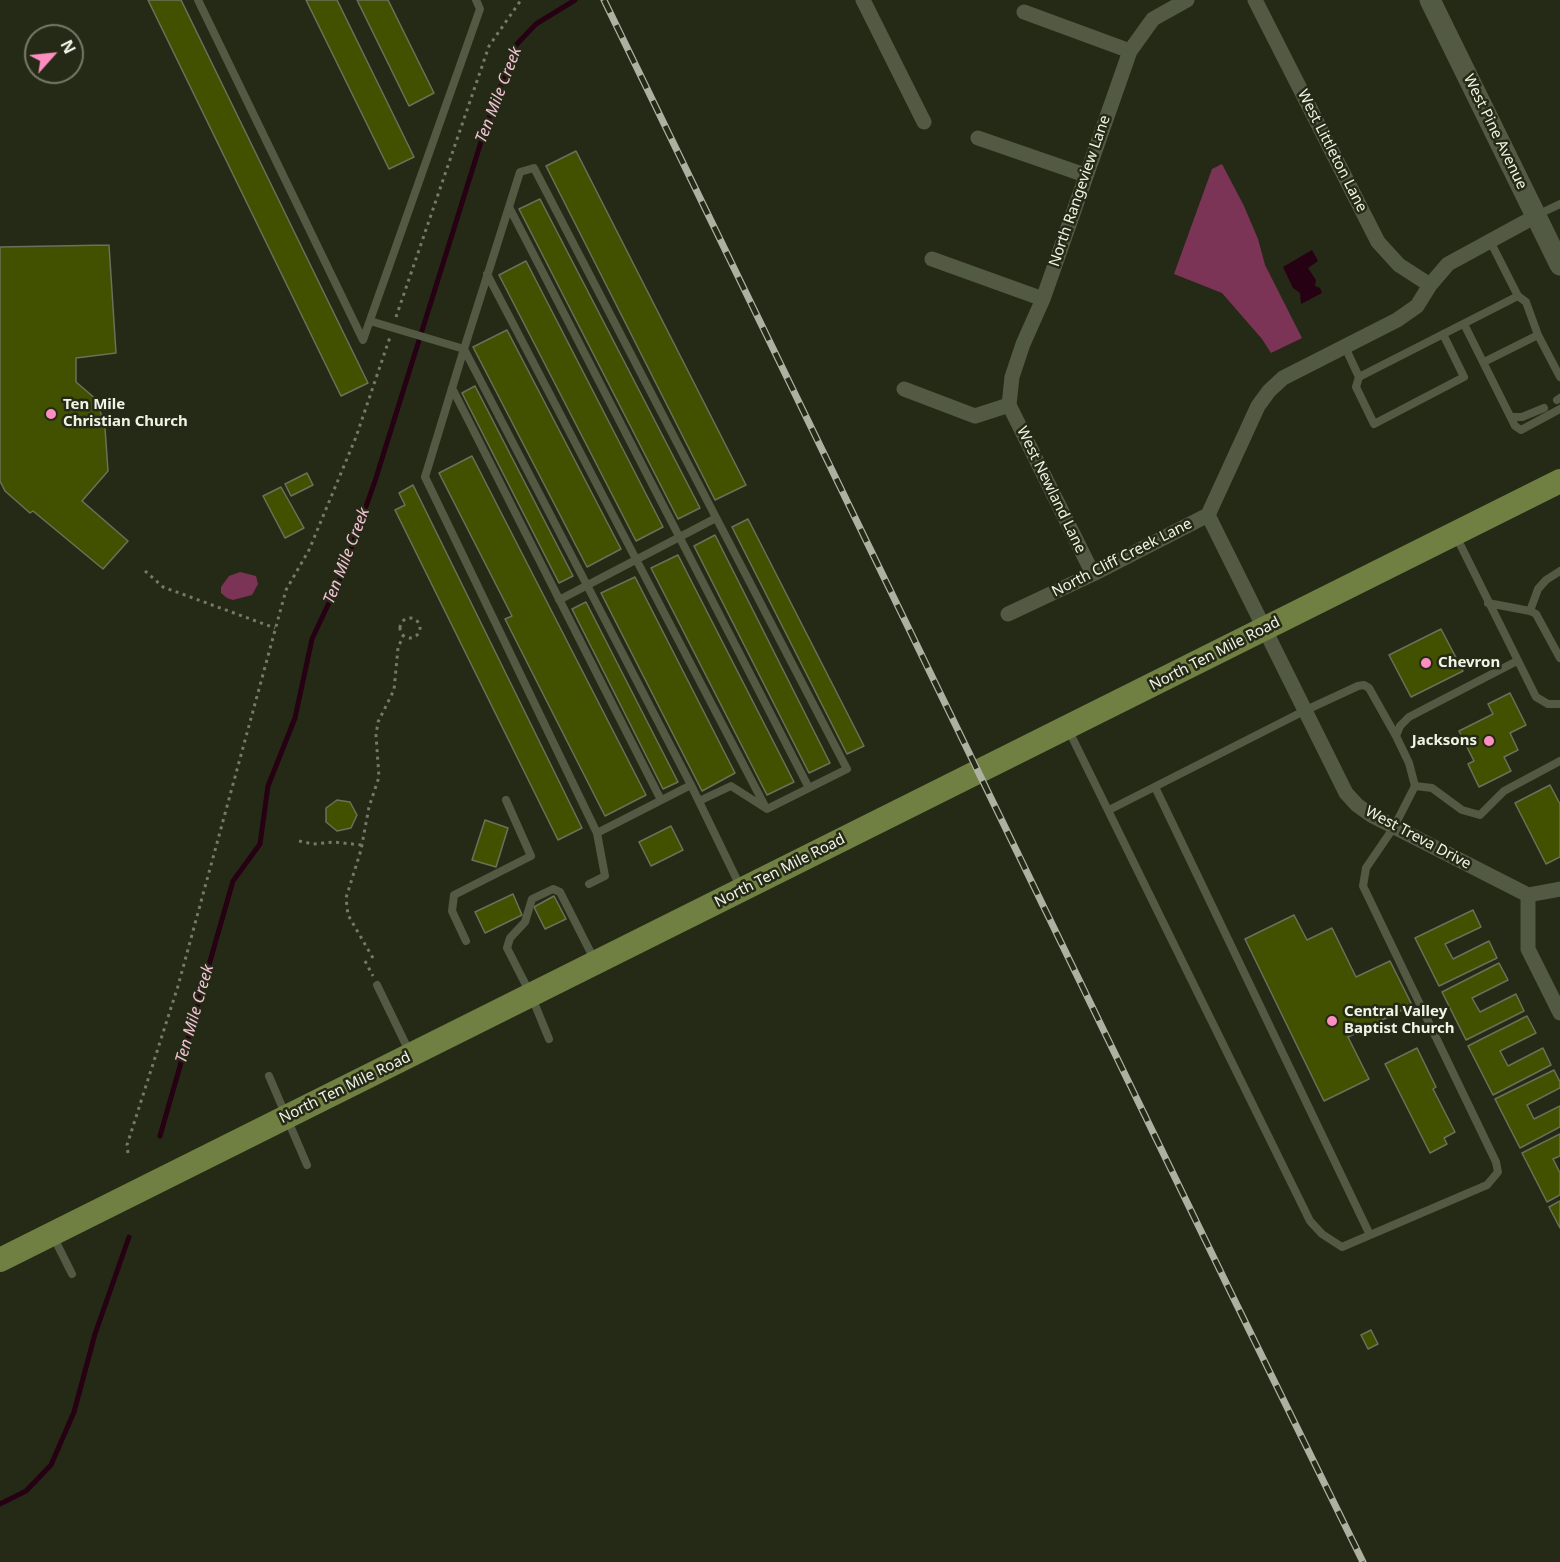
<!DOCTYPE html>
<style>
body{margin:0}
#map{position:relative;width:1560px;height:1562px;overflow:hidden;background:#252a16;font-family:"Noto Sans",sans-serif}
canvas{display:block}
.north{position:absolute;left:24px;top:24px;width:60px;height:60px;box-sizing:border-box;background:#252a16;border:2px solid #767b69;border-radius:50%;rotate:63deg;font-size:16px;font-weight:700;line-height:24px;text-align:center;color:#eff4e6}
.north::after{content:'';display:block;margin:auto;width:21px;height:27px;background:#fd8ebf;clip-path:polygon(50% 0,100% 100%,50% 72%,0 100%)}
</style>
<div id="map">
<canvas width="1560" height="1562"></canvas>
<div class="north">N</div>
</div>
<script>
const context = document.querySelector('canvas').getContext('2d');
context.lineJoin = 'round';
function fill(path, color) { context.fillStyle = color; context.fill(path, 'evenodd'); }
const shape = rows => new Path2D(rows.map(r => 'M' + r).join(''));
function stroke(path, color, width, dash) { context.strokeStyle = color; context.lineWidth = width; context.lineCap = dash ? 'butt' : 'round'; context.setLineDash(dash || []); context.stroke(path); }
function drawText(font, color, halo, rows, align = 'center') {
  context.font = font + ' "Noto Sans",sans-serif'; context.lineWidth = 5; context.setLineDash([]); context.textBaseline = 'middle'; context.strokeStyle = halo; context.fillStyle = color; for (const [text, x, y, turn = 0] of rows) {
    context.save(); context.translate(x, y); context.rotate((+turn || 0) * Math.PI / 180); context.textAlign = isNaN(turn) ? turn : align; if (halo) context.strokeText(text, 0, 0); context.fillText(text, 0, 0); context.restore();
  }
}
const green = shape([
 [1222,164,1244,206,1258,239,1265,265,1302,338,1271,353,1262,339,1222,293,1174,274,1212,169],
 [240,572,256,576,258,584,252,595,233,600,227,598,221,593,221,587,229,576]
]);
const water = shape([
 [1312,250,1318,261,1308,268,1316,280,1315,286,1320,288,1322,293,1301,304,1300,293,1293,288,1283,267]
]);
const stream = shape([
 [160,1136,233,881,260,844,268,786,295,718,312,639,341,577,375,481,486,126,516,45,536,24,575,0],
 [0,1504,26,1491,51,1465,74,1412,95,1334,129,1237]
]);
const building = shape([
 [148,0,181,0,368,383,341,396,148,0],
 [306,0,337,0,414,157,389,169,306,0],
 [357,0,388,0,434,93,409,106,357,0],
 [576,151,746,485,715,500,546,166,576,151],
 [540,199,700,508,678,519,519,209,540,199],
 [109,245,116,353,76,358,76,382,97,400,105,428,108,471,82,501,128,541,103,569,33,511,30,513,5,491,0,481,0,247,109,245],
 [526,261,663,527,636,541,499,275,526,261],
 [507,330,621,549,587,567,473,347,507,330],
 [475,386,573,576,559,583,462,393,475,386],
 [472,456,646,795,605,816,505,619,512,616,439,473,472,456],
 [307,473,313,485,291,496,285,484,307,473],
 [413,485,582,828,558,840,395,510,405,505,399,493,413,485],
 [281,487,304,528,285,538,263,496,281,487],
 [748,519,864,746,847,754,732,527,748,519],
 [715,535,830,763,809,773,694,546,715,535],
 [678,555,794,782,767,795,651,568,678,555],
 [635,577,735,773,702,791,601,593,635,577],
 [586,602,678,782,663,789,572,609,586,602],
 [1441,629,1463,671,1411,697,1389,655,1441,629],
 [1510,693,1526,725,1510,733,1518,750,1504,757,1511,771,1479,787,1468,764,1474,761,1459,731,1493,714,1488,704,1510,693],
 [1550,785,1560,804,1560,857,1546,864,1515,803,1550,785],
 [337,800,350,802,357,815,351,828,337,831,326,822,326,808,337,800],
 [485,820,508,828,496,867,472,860,485,820],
 [671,826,683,850,651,866,639,842,671,826],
 [513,894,522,915,485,933,475,912,513,894],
 [554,896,566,919,545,929,534,907,554,896],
 [1473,910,1481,927,1445,944,1453,959,1489,941,1497,958,1439,986,1415,938,1473,910],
 [1294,915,1307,940,1332,928,1356,977,1390,961,1412,1005,1348,1037,1369,1079,1324,1101,1245,939,1294,915],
 [1499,963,1508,980,1472,998,1480,1012,1516,994,1524,1011,1466,1040,1442,992,1499,963],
 [1527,1016,1536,1033,1500,1051,1508,1066,1543,1048,1551,1065,1493,1095,1468,1046,1527,1016],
 [1417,1048,1436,1087,1433,1089,1455,1132,1444,1138,1447,1144,1430,1153,1385,1064,1417,1048],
 [1554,1070,1560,1082,1560,1088,1527,1105,1534,1119,1560,1106,1560,1127,1520,1148,1495,1099,1554,1070],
 [1560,1134,1560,1156,1553,1159,1560,1173,1560,1195,1547,1202,1522,1153,1560,1134],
 [1560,1201,1560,1228,1549,1207,1560,1201],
 [1371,1330,1378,1344,1368,1349,1361,1335,1371,1330]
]);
const path = shape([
 [396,317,489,46,521,0],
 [145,571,163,587,275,628],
 '400 628a10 10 0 1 1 20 0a10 10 0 1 1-20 0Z',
 [299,841,313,844,333,842,362,845],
 [373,958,348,915,346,898,361,850,369,807,379,777,376,735,378,722,394,690,398,648,403,636],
 [365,961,373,976],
 [128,1153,127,1145,178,986,286,590,309,550,356,437,390,337]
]);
const lane = shape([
 [198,0,363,340,480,9,476,0],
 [509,207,809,788],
 [1537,215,1560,204],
 [487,274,766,808],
 [370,321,464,349,425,477,597,833,691,785],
 [1464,324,1515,426,1521,430,1560,409],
 [1538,335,1560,377],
 [1345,347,1359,377,1518,296],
 [1484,362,1538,335,1526,302,1518,296,1490,241],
 [1359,377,1356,387,1374,424,1464,377,1443,334],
 [452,388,661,800],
 [1557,400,1560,398],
 [1511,417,1522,417,1544,408],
 [1456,536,1536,697,1548,704,1560,704],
 [559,600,716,518],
 [1488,603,1530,611,1536,614,1560,658],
 [1530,611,1538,589,1546,580,1560,571],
 [1068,729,1310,1221,1322,1234,1342,1247,1487,1185,1498,1172,1496,1162,1363,886,1366,868,1394,827,1415,786,1432,788,1462,810,1480,815,1504,791,1560,761],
 [1415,786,1409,763,1396,736,1400,726,1409,717,1517,661],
 [1155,787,1370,1235],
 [699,801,731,786,767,809,847,769,534,168,520,172,464,349,691,785,740,886],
 [1109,810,1304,711,1358,686,1364,685,1369,688,1396,736],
 [589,884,605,876,597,833],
 [466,941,452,911,454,895,531,856,506,800],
 [377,985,409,1051],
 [549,1039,531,995,507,948,510,938,525,922,532,899,553,889,560,892,595,961],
 [269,1076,307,1165],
 [54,1238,72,1274]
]);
const street = shape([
 [863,0,924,122],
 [1255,0,1378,242,1399,265,1430,285],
 [1024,12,1130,51],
 [978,138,1085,175],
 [932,259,1043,299],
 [904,389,975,416,1009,405],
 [1009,405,1012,377,1023,344,1043,299,1130,51,1153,19,1187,0],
 [1009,405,1093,574],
 [1208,515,1346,793,1357,805,1371,815,1528,895],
 [1008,614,1093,574,1208,515,1258,406,1269,391,1283,378,1397,320,1417,306,1430,285,1448,264,1536,216],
 [1528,895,1528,949,1560,1013],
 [1528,895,1560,889]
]);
const secondary = shape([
 [1430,0,1560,265]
]);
const primary = shape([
 [0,1260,1560,481]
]);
const rail = shape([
 [604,0,1231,1293,1363,1562]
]);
const markers = [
 [51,414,6,"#fd8ebf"],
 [1426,663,6,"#fd8ebf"],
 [1489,741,6,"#fd8ebf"],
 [1332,1021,6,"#fd8ebf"]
];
const streetNames = [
 ["West Pine Avenue",1495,132,64],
 ["West Littleton Lane",1332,151,63],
 ["North Rangeview Lane",1080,191,-71],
 ["West Newland Lane",1051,490,64],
 ["North Cliff Creek Lane",1122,558,-27],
 ["North Ten Mile Road",1215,654,-27],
 ["West Treva Drive",1418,838,28],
 ["North Ten Mile Road",780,871,-27],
 ["North Ten Mile Road",345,1088,-26]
];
const poiNames = [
 ["Ten Mile",63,405],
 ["Christian Church",63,422],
 ["Chevron",1438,663],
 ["Jacksons",1477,741,"right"],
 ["Central Valley",1344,1012],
 ["Baptist Church",1344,1029]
];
const waterNames = [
 ["Ten Mile Creek",499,95,-69],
 ["Ten Mile Creek",347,556,-69],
 ["Ten Mile Creek",195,1014,-74]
];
fill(green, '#7c3456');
fill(water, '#260013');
stroke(stream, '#260013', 5);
fill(building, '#415100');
stroke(building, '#6a715a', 1.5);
stroke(path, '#747968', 3, [3, 4.5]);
stroke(lane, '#535a43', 8);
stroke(street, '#535a43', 15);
stroke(secondary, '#535a43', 21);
stroke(primary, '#708042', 24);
stroke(rail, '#acb1a1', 7);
stroke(rail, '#252a16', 4.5, [14]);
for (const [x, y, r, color] of markers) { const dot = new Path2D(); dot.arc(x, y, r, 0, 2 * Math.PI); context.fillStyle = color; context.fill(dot); stroke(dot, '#252a16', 2); }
drawText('15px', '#eff4e6', '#252a16', streetNames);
drawText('bold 15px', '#eff4e6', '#252a16', poiNames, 'left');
drawText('italic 16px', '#f4c2d6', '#252a16', waterNames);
</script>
